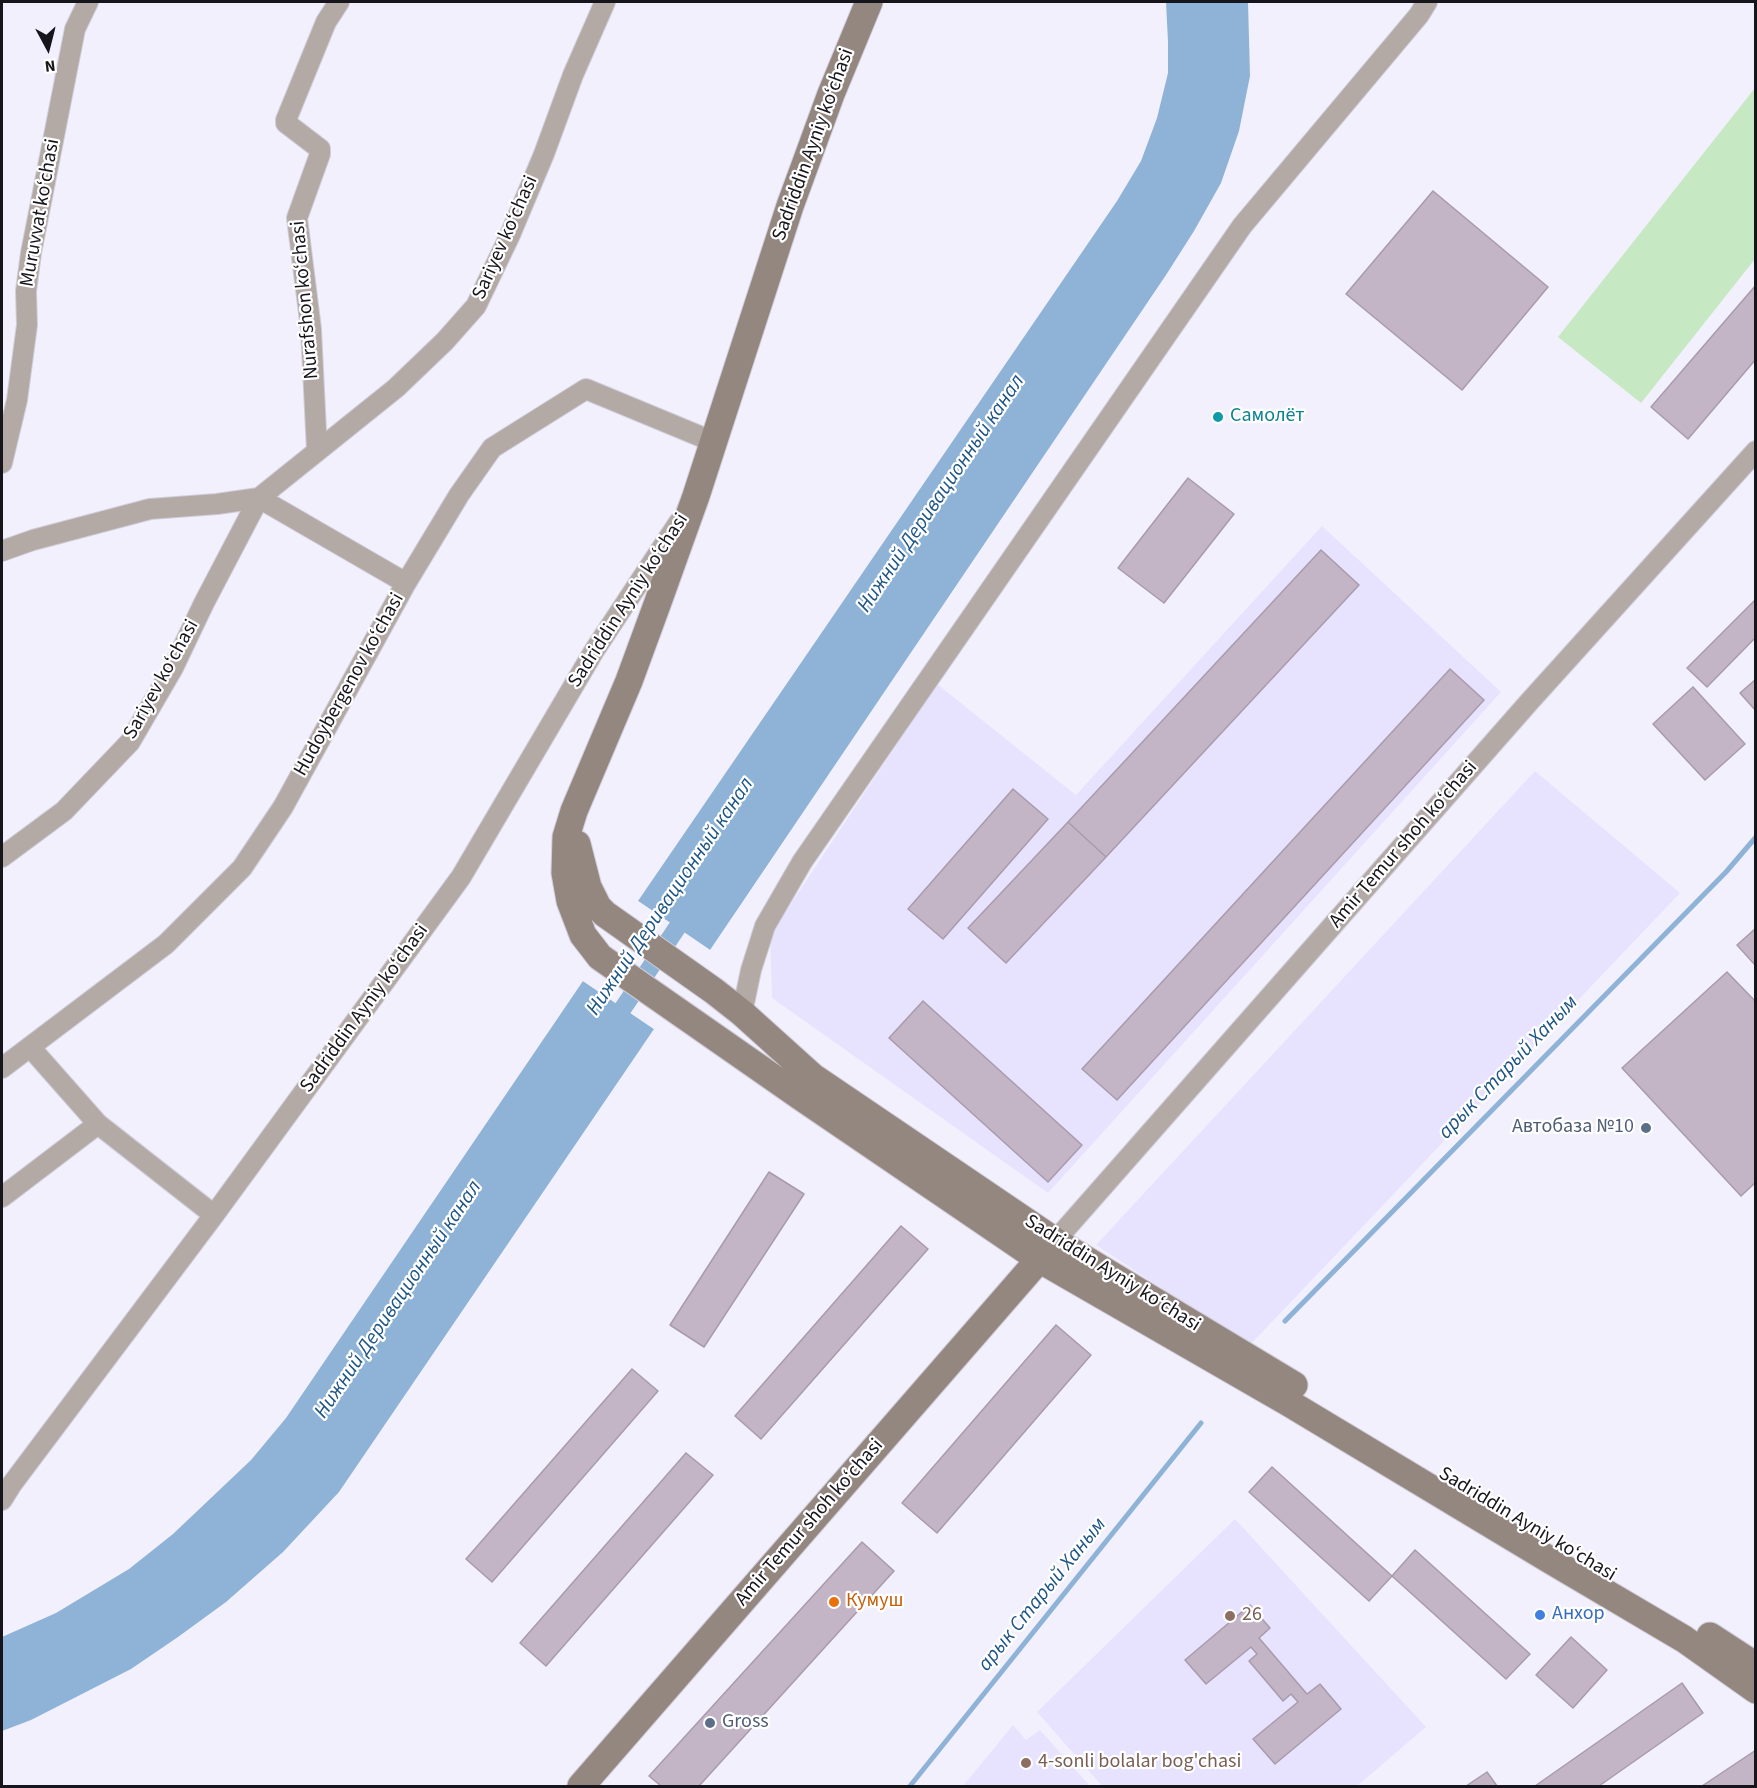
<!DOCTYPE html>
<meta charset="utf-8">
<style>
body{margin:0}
#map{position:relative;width:1757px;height:1788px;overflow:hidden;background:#f2f0fd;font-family:"Source Sans 3",sans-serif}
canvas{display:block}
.frame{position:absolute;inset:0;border:3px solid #16151c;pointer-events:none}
.north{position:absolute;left:18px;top:18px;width:60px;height:60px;-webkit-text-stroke:4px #fff;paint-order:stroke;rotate:173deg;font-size:16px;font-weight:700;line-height:24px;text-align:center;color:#16151c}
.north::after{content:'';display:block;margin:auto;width:21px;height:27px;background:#16151c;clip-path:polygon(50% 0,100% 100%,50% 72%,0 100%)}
</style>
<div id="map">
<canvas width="1757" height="1788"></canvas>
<div class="frame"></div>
<div class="north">N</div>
</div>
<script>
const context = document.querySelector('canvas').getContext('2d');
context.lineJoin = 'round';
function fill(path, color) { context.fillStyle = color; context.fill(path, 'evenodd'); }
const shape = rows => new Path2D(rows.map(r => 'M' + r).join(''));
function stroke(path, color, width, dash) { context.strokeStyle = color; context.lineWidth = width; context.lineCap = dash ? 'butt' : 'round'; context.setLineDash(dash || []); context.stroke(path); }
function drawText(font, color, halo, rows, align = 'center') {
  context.font = font + ' "Source Sans 3",sans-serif'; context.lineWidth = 4.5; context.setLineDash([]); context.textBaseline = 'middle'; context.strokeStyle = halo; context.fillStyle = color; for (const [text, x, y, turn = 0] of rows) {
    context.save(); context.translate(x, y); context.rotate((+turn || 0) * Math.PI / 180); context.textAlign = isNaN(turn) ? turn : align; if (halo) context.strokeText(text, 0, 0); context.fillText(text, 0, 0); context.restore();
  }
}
const built = shape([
 [1322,526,1501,692,1048,1193,772,998,770,935,937,684,1076,795],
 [1535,771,1680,893,1249,1346,1096,1245],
 [1235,1519,1426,1727,1357,1786,1102,1786,1037,1712],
 [1013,1725,1026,1740,1040,1730,1090,1786,963,1786]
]);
const green = shape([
 [1755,88,1755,259,1641,403,1558,337]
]);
const water = shape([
 [1166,2,1248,2,1250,76,1239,131,1221,183,1194,231,1166,275,710,950,638,901,1117,201,1141,161,1157,118,1168,73,1168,42],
 [583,981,654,1029,339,1492,283,1552,226,1602,178,1637,131,1669,31,1720,2,1731,2,1637,56,1613,129,1569,173,1534,251,1460,286,1418]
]);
const pier = shape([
 [638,901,710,950,709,952,636,903],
 [585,978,656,1026,654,1029,583,981]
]);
const stream = shape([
 [1285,1321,1726,872,1756,837],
 [910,1786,1201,1423]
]);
const canal = shape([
 [609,1029,691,907]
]);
const building = shape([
 [1433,191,1548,287,1462,390,1346,294,1433,191],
 [1756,285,1756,359,1688,439,1651,407,1756,285],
 [1188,478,1234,514,1164,603,1118,568,1188,478],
 [1321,550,1359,585,1106,857,1068,822,1321,550],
 [1756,599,1756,637,1707,687,1687,668,1756,599],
 [1450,669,1484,700,1117,1100,1082,1069,1450,669],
 [1756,679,1756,711,1740,693,1756,679],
 [1693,687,1745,744,1705,780,1653,724,1693,687],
 [1013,789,1048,819,943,939,908,909,1013,789],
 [1068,822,1106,857,1006,963,968,928,1068,822],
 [1756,928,1756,965,1755,965,1737,945,1756,928],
 [1727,972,1756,1002,1756,1182,1741,1196,1622,1068,1727,972],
 [923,1001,1082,1145,1048,1182,889,1038,923,1001],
 [769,1172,804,1194,704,1347,670,1325,769,1172],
 [901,1226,928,1249,761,1439,735,1416,901,1226],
 [1056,1325,1091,1355,937,1533,902,1503,1056,1325],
 [632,1369,658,1391,492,1582,466,1559,632,1369],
 [686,1453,713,1475,546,1666,520,1643,686,1453],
 [1272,1467,1392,1576,1369,1601,1249,1492,1272,1467],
 [862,1542,894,1571,699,1786,661,1786,649,1776,862,1542],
 [1415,1550,1530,1654,1506,1679,1392,1576,1415,1550],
 [1250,1605,1270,1628,1259,1638,1307,1694,1320,1684,1341,1709,1275,1764,1253,1739,1298,1702,1291,1694,1283,1701,1249,1661,1257,1654,1251,1647,1206,1684,1185,1660,1250,1605],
 [1571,1637,1607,1670,1573,1708,1536,1675,1571,1637],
 [1682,1683,1703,1713,1599,1786,1535,1786,1682,1683],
 [1756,1750,1756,1786,1702,1786,1756,1750],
 [1487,1772,1497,1786,1466,1786,1487,1772]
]);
const minor = shape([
 [317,451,311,329,297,218,320,154,320,149,286,123,286,120,326,22,339,2],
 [2,463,17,400,27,325,26,291,31,253,75,29,88,2],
 [2,551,33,540,150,509,217,504,259,498,406,583],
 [2,857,64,811,130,742,173,668,204,603,259,498,396,388,445,341,476,306,510,235,544,154,573,75,605,2],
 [742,1013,751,970,765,926,802,862,1242,226,1419,15,1427,2],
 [30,1047,98,1124,214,1215],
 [2,1068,166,944,242,868,283,807,406,583,459,495,492,448,586,389,714,442],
 [2,1197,98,1124],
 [1055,1241,1530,701,1756,451],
 [2,1500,12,1484,214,1215,461,877,594,651,679,522]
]);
const secondary = shape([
 [869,2,831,94,790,206,696,496,658,602,629,681,574,811,566,837,565,873,570,901,583,935,600,957,801,1097,1039,1259,1289,1403,1550,1560,1684,1639,1756,1690],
 [577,844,588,887,598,907,605,914,714,991,742,1013,813,1077,1055,1241,1294,1385],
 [1710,1636,1756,1666],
 [581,1786,1050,1247]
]);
const markers = [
 [1218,417,6,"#0f9aa8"],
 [1646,1128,6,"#5c6f8a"],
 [834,1602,6,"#e8710a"],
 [1540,1615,6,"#3f7fe0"],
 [1230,1616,6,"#8d6e63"],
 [710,1723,6,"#5c6f8a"],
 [1026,1763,6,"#8d6e63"]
];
const streetNames = [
 ["Sadriddin Ayniy ko‘chasi",814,145,-70],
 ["Muruvvat ko‘chasi",41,213,-80],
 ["Sariyev ko‘chasi",506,238,-66],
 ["Nurafshon ko‘chasi",306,300,-95],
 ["Sadriddin Ayniy ko‘chasi",629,601,-57],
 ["Sariyev ko‘chasi",162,680,-61],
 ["Hudoybergenov ko‘chasi",350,685,-61],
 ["Amir Temur shoh ko‘chasi",1404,845,-49],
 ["Sadriddin Ayniy ko‘chasi",365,1009,-54],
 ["Sadriddin Ayniy ko‘chasi",1112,1274,32],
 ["Amir Temur shoh ko‘chasi",810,1523,-49],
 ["Sadriddin Ayniy ko‘chasi",1527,1525,31]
];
const cultureNames = [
 ["Самолёт",1230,417]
];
const serviceNames = [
 ["Автобаза №10",1634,1128],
 ["Gross",722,1723,"left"]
];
const foodNames = [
 ["Кумуш",846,1602]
];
const shopNames = [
 ["Анхор",1552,1615]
];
const educationNames = [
 ["26",1242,1616],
 ["4-sonli bolalar bog'chasi",1038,1763]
];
const waterNames = [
 ["Нижний Деривационный канал",942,494,-56],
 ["Нижний Деривационный канал",671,897,-56],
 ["арык Старый Ханым",1509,1068,-46],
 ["Нижний Деривационный канал",399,1300,-56],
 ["арык Старый Ханым",1043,1595,-51]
];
fill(built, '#e7e3ff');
fill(green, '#c6e8c2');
fill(water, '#8eb3d7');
fill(pier, '#f2f0fd');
stroke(stream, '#8eb3d7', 5);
stroke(canal, '#8eb3d7', 18);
fill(building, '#c3b5c6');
stroke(building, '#a89bab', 1.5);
stroke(minor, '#cfcdd9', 22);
stroke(secondary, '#cfcdd9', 29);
stroke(minor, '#b3aaa5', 20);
stroke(secondary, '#948780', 27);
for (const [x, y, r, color] of markers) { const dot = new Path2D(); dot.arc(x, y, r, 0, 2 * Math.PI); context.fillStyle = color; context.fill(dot); stroke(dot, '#fff', 2); }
drawText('20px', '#16151c', '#fff', streetNames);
drawText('20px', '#0d838f', '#fff', cultureNames, 'left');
drawText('20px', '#4e5e75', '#fff', serviceNames, 'right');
drawText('20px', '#c56008', '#fff', foodNames, 'left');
drawText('20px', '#366cbe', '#fff', shopNames, 'left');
drawText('20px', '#785e54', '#fff', educationNames, 'left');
drawText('italic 21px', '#1f5584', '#fff', waterNames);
</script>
